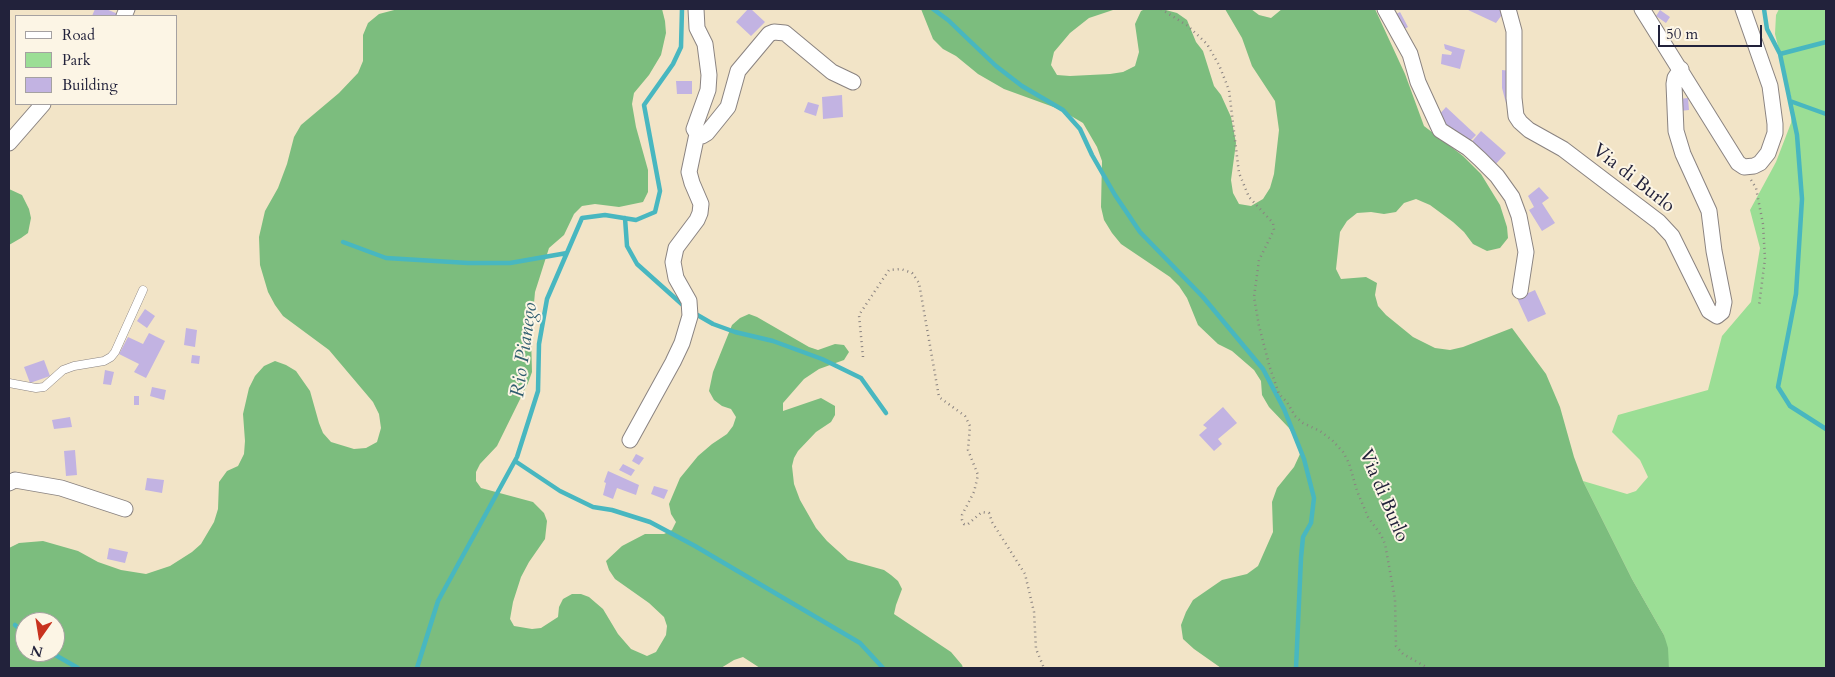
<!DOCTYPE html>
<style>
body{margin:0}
#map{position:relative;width:1835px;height:677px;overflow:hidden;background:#f2e4c7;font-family:Cardo,serif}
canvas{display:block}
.frame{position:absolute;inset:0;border:10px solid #22223b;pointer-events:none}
.legend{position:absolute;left:15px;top:15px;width:162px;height:90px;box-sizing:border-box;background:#fcf5e5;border:1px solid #a5a1a1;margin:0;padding:6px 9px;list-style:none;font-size:15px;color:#22223b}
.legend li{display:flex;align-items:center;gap:10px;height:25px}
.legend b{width:25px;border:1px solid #a5a1a1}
.north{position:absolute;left:15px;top:612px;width:50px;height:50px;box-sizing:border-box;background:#fcf5e5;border:1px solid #a5a1a1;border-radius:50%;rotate:193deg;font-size:14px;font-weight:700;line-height:20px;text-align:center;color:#22223b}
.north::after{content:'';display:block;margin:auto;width:18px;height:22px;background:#c8321e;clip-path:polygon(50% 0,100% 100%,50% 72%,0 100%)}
.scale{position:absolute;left:1658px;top:25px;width:104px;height:22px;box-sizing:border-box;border:2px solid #22223b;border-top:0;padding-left:6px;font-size:15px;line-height:18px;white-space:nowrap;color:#22223b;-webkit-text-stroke:4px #fcf5e5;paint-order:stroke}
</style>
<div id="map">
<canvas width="1835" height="677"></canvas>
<div class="frame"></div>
<ul class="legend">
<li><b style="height:6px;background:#fff"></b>Road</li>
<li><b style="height:14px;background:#9bde95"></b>Park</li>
<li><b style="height:14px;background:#c2b3e2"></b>Building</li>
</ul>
<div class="north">N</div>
<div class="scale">50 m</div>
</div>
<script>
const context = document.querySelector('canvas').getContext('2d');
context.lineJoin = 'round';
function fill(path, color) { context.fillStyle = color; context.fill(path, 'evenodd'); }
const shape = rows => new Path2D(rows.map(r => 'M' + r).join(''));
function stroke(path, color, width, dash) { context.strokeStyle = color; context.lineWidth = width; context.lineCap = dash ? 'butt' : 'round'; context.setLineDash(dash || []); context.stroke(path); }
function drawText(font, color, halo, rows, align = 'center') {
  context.font = font + ' Cardo,serif'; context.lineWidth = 4; context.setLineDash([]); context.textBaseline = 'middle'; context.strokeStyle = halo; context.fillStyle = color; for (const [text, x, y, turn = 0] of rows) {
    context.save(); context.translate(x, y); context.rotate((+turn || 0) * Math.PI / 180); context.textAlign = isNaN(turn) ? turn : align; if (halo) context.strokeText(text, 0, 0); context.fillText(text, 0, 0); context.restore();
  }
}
const green = shape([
 [1779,9,1826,9,1826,668,1669,668,1664,635,1632,579,1583,481,1627,494,1636,491,1648,477,1640,460,1612,432,1618,415,1708,390,1722,336,1751,302,1760,248,1750,210,1776,162,1791,123,1793,105,1775,34,1776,15]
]);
const forest = shape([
 [398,9,662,9,665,21,666,33,661,55,649,75,634,93,632,104,636,127,648,170,648,192,643,202,619,207,595,204,582,206,574,214,564,235,549,248,535,292,531,337,532,372,528,383,497,446,480,464,476,472,476,481,481,488,533,502,544,513,547,521,545,539,529,562,521,577,513,602,510,619,514,626,532,629,541,628,558,617,559,607,563,599,572,594,581,594,589,597,603,609,618,634,631,649,647,656,656,652,666,635,667,626,664,617,649,603,615,579,609,570,606,561,622,546,645,534,664,534,672,530,676,522,671,514,669,504,680,478,698,456,712,444,727,434,733,426,736,417,731,409,722,406,714,400,709,391,713,372,732,325,740,318,749,314,757,317,809,347,818,350,835,344,844,345,849,352,844,360,819,369,804,379,783,403,783,411,821,398,835,406,835,415,831,422,816,432,798,451,794,458,792,466,794,484,800,500,816,528,827,541,848,560,884,570,891,575,898,581,902,589,896,605,894,614,951,652,962,665,963,668,760,668,743,657,734,660,721,668,9,668,9,548,19,543,43,541,78,551,98,562,121,570,146,574,170,566,192,552,201,544,214,522,218,509,219,482,227,471,238,466,244,454,245,441,243,414,249,388,255,376,264,366,275,361,286,365,296,371,310,391,319,423,323,433,331,442,354,449,366,448,377,442,381,428,379,414,373,402,329,350,283,316,275,305,268,292,260,265,259,237,265,211,278,188,287,164,294,137,301,125,339,93,358,73,363,61,363,35,368,23,379,14],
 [25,622,55,622,55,652,25,652],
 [921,9,1116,9,1089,18,1070,33,1054,52,1051,65,1057,75,1070,76,1110,74,1123,72,1135,66,1139,52,1135,24,1141,11,1145,9,1162,9,1177,13,1187,20,1196,42,1203,51,1214,86,1221,95,1231,117,1236,143,1231,180,1233,193,1239,204,1251,206,1263,199,1270,188,1274,174,1279,130,1275,101,1252,66,1242,38,1225,9,1251,9,1259,15,1271,18,1282,9,1375,9,1405,74,1424,126,1463,156,1481,174,1500,205,1507,227,1508,238,1500,248,1487,251,1473,244,1464,232,1453,222,1430,205,1416,199,1404,203,1396,212,1384,214,1371,212,1357,213,1347,221,1340,232,1336,269,1341,279,1366,277,1377,283,1375,295,1378,306,1386,315,1413,337,1435,348,1450,350,1463,347,1512,328,1546,374,1560,407,1574,457,1583,481,1632,579,1664,635,1668,648,1669,668,1221,668,1194,649,1183,639,1181,625,1186,612,1193,600,1222,580,1247,574,1258,566,1273,532,1272,502,1277,488,1294,467,1300,454,1297,440,1289,428,1269,407,1262,395,1261,381,1254,370,1232,351,1218,344,1198,325,1187,298,1179,286,1170,277,1121,244,1112,233,1104,220,1101,207,1102,161,1097,147,1083,123,1059,109,1004,89,978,74,956,56,943,49,933,39],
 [9,189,22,195,29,209,31,218,28,233,21,238,9,245]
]);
const stream = shape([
 [933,9,948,20,996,66,1022,86,1063,110,1080,129,1092,155,1115,195,1140,232,1203,297,1263,369,1284,409,1304,459,1314,498,1311,523,1303,537,1301,558,1296,668],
 [1764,9,1767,29,1780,54,1797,135,1802,199,1796,294,1778,387,1790,406,1826,429],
 [1780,54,1826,42],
 [1790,101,1826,114],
 [625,218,627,246,637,264,685,307],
 [343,242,386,258,468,263,510,263,567,253],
 [694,313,713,324,735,332,773,341,822,359,861,378,886,413],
 [515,461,560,491,593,507,612,510,650,522,695,546,860,643,883,668],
 [15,625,25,633],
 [50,652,78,668],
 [417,668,438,601,517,457,538,391,539,344,547,299,582,218,605,215,636,220,655,212,660,191,644,105,673,64,681,47,682,9]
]);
const building = shape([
 [95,9,106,9,118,14,116,16,92,16],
 [748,9,751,9,765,22,751,36,736,22],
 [1466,9,1500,9,1504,12,1496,23],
 [1660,10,1670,17,1666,23,1656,16],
 [1400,12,1408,27,1398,32,1390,17],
 [1444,44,1465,50,1460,69,1441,64,1442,54,1451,55,1452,52,1445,49],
 [1502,70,1511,71,1512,103,1506,103,1502,88],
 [676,81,692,81,692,94,677,94],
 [842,95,843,117,823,119,822,97],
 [1688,98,1689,110,1680,111,1679,99],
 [808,102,819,105,816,116,804,112],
 [1446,107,1476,135,1466,145,1437,117],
 [1481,131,1506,153,1492,168,1468,146],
 [1539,187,1549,198,1542,203,1555,223,1542,231,1529,210,1534,207,1528,196],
 [1535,290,1546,314,1528,322,1517,298],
 [145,309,155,316,147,328,137,321],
 [186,328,197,330,195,347,184,345],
 [149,333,165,341,146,378,134,372,139,364,119,354,128,337,143,344],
 [192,355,200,356,199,364,191,363],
 [44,360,50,376,30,383,24,367],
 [105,370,114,372,111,385,103,384],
 [152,387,166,390,164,400,150,396],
 [134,396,139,396,139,405,134,405],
 [1223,407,1237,423,1218,439,1222,444,1214,451,1199,435,1207,428,1203,425],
 [70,417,72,427,54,429,52,420],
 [75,450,77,475,66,476,64,451],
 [636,454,644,458,639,465,632,461],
 [623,464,635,470,631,476,619,470],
 [608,471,639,485,636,495,617,488,613,499,603,495,606,483,604,482],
 [147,478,164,480,162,493,145,490],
 [654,486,668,490,664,499,651,494],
 [109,548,128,552,125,563,107,559]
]);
const path = shape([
 [1161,9,1188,26,1207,44,1219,65,1229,90,1239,173,1249,197,1273,223,1274,230,1259,260,1254,297,1259,326,1270,368,1279,394,1287,402,1295,416,1303,423,1320,431,1332,440,1343,452,1349,463,1357,491,1368,517,1381,535,1385,544,1395,599,1396,646,1403,654,1428,668],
 [1751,180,1756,188,1763,224,1765,259,1759,306],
 [863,357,859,315,889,270,901,269,912,273,919,283,939,397,965,416,970,426,968,450,978,475,974,492,962,515,962,520,964,524,967,525,982,512,989,513,992,522,1025,574,1034,612,1036,649,1044,668]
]);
const service = shape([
 [9,383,36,388,44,387,63,370,74,366,104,361,111,357,115,352,143,290]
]);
const minor = shape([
 [696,9,697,28,705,44,709,75,708,90,694,129,697,134,702,136,707,133,728,107,738,71,769,34,774,32,785,33,832,72,853,82],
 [1385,9,1410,54,1418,82,1440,130,1468,148,1480,159,1497,176,1512,197,1519,216,1526,252,1520,291],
 [1508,9,1514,31,1514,98,1516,116,1520,122,1529,130,1563,149,1659,222,1672,236,1709,311,1717,316,1722,312,1724,302,1714,251,1709,211,1683,154,1676,131,1674,84,1675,78,1681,69],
 [1642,9,1738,163,1744,167,1754,166,1760,163,1768,153,1775,133,1775,124,1770,86,1743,9],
 [124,16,127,9],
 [9,143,43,104],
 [630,440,673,362,682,343,690,316,689,301,676,278,673,262,676,248,697,220,700,213,701,204,692,183,689,172,697,134],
 [9,483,15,480,61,488,125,509]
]);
const streetNames = [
 ["Via di Burlo",1633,179,38],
 ["Via di Burlo",1383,496,67]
];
const waterNames = [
 ["Rio Pianego",525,350,-82]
];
fill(green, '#9bde95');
fill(forest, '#7cbd7e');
stroke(stream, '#48b7c0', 4.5);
fill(building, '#c2b3e2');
stroke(service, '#8a8381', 9);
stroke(minor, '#8a8381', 17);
stroke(path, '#8a8381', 2.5, [1, 4]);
stroke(service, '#fff', 8);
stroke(minor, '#fff', 15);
drawText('19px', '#22223b', '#fcf5e5', streetNames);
drawText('italic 20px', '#315e70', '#fcf5e5', waterNames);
</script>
